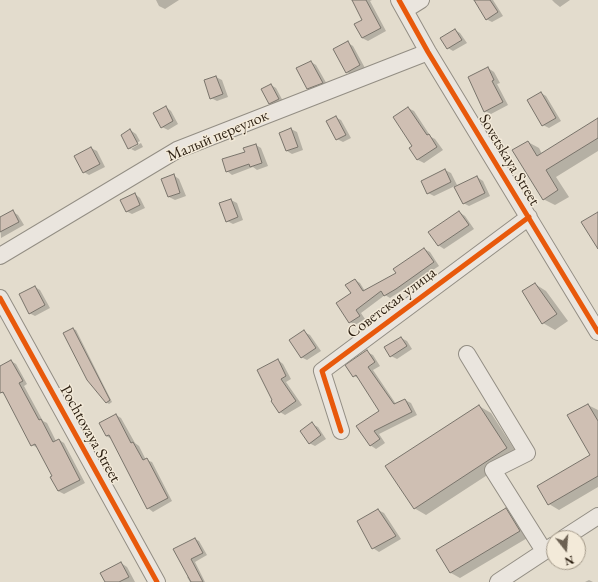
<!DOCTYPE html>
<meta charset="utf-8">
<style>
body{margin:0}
#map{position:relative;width:598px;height:582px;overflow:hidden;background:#e3dccd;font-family:"EB Garamond",serif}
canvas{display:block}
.north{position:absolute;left:546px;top:530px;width:40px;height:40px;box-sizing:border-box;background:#f3ead9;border:1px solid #a39989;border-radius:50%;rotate:163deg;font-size:11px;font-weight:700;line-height:16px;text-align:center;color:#2c1f11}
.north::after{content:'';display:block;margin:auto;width:14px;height:18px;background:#6c6153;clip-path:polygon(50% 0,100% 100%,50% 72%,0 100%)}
</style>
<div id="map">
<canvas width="598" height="582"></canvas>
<div class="north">N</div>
</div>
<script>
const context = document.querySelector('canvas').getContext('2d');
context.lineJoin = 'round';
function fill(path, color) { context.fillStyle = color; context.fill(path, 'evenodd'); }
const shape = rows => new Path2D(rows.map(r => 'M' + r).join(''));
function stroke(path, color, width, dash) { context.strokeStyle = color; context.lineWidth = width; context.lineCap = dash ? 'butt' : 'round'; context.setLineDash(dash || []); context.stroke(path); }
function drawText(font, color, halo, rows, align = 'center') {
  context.font = font + ' "EB Garamond",serif'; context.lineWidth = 3; context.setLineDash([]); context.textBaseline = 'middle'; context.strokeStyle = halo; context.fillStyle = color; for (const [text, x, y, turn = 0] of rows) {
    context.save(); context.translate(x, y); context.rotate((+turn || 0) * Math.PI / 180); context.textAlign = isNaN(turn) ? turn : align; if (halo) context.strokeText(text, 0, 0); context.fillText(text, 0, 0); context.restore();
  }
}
const shadow = shape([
 [156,0,179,0,165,9,159,6],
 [353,0,372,0,370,1,386,31,368,41,362,38,364,20],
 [475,0,493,0,503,16,492,22,486,19],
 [552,0,570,0,560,7,555,3],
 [455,30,460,33,467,43,453,51,448,48],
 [348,43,353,46,365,68,352,75,347,72],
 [311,62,316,65,328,86,314,92,308,88],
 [488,68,494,72,500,83,497,84,508,105,491,114,485,111],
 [216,77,222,80,228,97,217,101,211,98],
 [271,85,276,88,284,103,275,107,269,103],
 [541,93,546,96,561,121,549,128,543,125],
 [166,107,171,111,178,124,168,130,162,127],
 [408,108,414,111,431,137,435,139,443,150,424,163,418,160,410,148,413,146],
 [335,117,341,120,351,138,343,142,337,139],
 [598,119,598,151,556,177,569,197,555,205,543,199,528,142,539,148,542,154],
 [291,129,297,132,303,150,292,154,287,151],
 [130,130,136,134,140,141,131,146,131,149,141,143,143,147,135,151,129,148],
 [256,145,261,148,268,166,257,170,253,167,232,175,227,171],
 [91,148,97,151,105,167,89,175,84,172],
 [445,170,451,173,457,185,434,196,428,193],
 [173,175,179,179,186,196,175,200,169,197,163,179],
 [477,177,483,181,490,196,469,206,463,203],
 [135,194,140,198,145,208,132,214,126,211],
 [231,200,237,203,243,220,233,224,227,221,220,204],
 [13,212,18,215,24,225,1,238,0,218],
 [459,212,465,216,474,229,444,249,438,245],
 [424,249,430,252,439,266,390,298,385,295,361,313,365,319,355,325,350,322,355,280,360,283,365,291,397,273],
 [535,284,546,291,568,321,555,330,543,323],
 [35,287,40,290,50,308,35,316,29,313],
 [73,329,76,330,112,402,109,404,106,402],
 [304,332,310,335,321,351,307,360,301,357],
 [401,338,407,341,412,349,397,359,391,356],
 [367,352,373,355,380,366,373,370,396,404,405,400,411,403,417,415,379,434,385,443,376,449,370,445,358,426,381,411,360,379,354,376],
 [278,360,283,364,291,379,286,382,302,405,285,415,280,412],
 [11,361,16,364,27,384,24,386,43,421,47,423,56,441,59,440,64,443,85,483,64,494,58,491,53,476,38,448,32,445,6,396,0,391,0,367],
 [588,405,598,410,598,487,559,510,549,504,591,456],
 [479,406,491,413,518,455,426,515,414,508],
 [116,415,121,418,135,443,139,446,146,460,152,462,172,501,153,512,148,508,112,439,106,436],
 [312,424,318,427,326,439,315,446,309,443],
 [506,509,515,514,529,537,460,578,451,573,437,550],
 [378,510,384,513,401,539,379,552,373,548],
 [195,539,199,541,207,555,195,562,205,582,190,582,187,577,189,576,175,549],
 [121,563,127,567,135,582,106,582],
 [589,580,593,582,585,582]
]);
const building = shape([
 [352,0,366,0,381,28,362,38,354,24,362,20,352,0],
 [474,0,490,0,498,12,486,20,474,0],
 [455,29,462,40,447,49,440,38,455,29],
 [348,41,360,65,346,73,333,49,348,41],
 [311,61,323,83,307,89,296,68,311,61],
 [488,67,494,80,492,81,503,102,484,112,468,77,488,67],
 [216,76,223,94,210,99,204,80,216,76],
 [271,84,279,99,269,104,261,89,271,84],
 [541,92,556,118,542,126,527,100,541,92],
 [166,106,173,121,161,128,153,113,166,106],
 [408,107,427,135,429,134,437,147,417,160,409,148,412,146,393,117,408,107],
 [336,116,346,135,336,140,326,121,336,116],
 [598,118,598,138,546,170,558,190,543,200,512,150,528,141,537,156,598,118],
 [291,128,298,147,286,151,279,133,291,128],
 [130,129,138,144,128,149,121,135,130,129],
 [256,144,262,163,250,167,249,164,226,172,222,159,245,152,243,148,256,144],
 [91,147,100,164,83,173,74,156,91,147],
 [445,169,451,182,427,194,421,181,445,169],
 [174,174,180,193,168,197,161,179,174,174],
 [477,176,485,193,463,204,454,187,477,176],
 [135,193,140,205,126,212,120,200,135,193],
 [231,199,238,217,226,222,219,203,231,199],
 [13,210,19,222,0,232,0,217,13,210],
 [459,211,469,225,438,246,428,232,459,211],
 [598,212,598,249,581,222,598,212],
 [424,248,434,262,396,289,384,296,381,291,356,310,360,316,349,323,336,303,351,293,345,285,355,279,363,291,396,273,393,269,424,248],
 [535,283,557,314,542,324,522,291,535,283],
 [35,286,45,305,29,314,19,294,35,286],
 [73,328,110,400,106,403,87,380,63,333,73,328],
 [304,330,316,348,301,358,289,340,304,330],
 [401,337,407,346,390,357,384,347,401,337],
 [367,350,375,362,368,367,394,404,405,399,412,412,374,431,380,439,370,446,356,426,379,411,356,375,353,377,345,365,367,350],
 [278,359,286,376,281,379,296,401,279,413,271,401,272,400,257,370,278,359],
 [11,360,23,381,19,383,39,420,41,419,53,442,59,439,80,480,58,491,50,477,52,476,35,444,31,446,3,392,0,393,0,366,11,360],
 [588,404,598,421,598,476,548,505,537,486,590,455,567,415,588,404],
 [479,405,507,448,414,509,385,466,479,405],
 [116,414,131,443,133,442,143,460,147,458,168,498,147,509,109,435,106,436,99,423,116,414],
 [312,422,321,435,309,444,300,431,312,422],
 [506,508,520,531,450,573,436,550,506,508],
 [378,509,396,536,372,549,357,521,378,509],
 [195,538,203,553,191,559,203,582,191,582,173,549,195,538],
 [121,562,129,577,119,582,105,582,100,573,121,562]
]);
const minor = shape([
 [399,0,428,52,598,332],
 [405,10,421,0],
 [0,256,177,150,428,52],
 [0,298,157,582],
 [467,354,527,453,493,470,544,551],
 [341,431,322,371,529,217],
 [564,538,598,516],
 [498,582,554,545]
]);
const cycleway = shape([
 [399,0,428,52,598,332],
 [0,298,157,582],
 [341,431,322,371,529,217]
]);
const streetNames = [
 ["Малый переулок",218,136,-23],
 ["Sovetskaya Street",509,160,59],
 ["Советская улица",392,303,-37],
 ["Pochtovaya Street",90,434,61]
];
fill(shadow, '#0003');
fill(building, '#cfbfb3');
stroke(building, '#79746b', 1);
stroke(minor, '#938e84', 18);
stroke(minor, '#eae5de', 16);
stroke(cycleway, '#e8590c', 5);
drawText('16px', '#2c1f11', '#f3ead9', streetNames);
</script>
